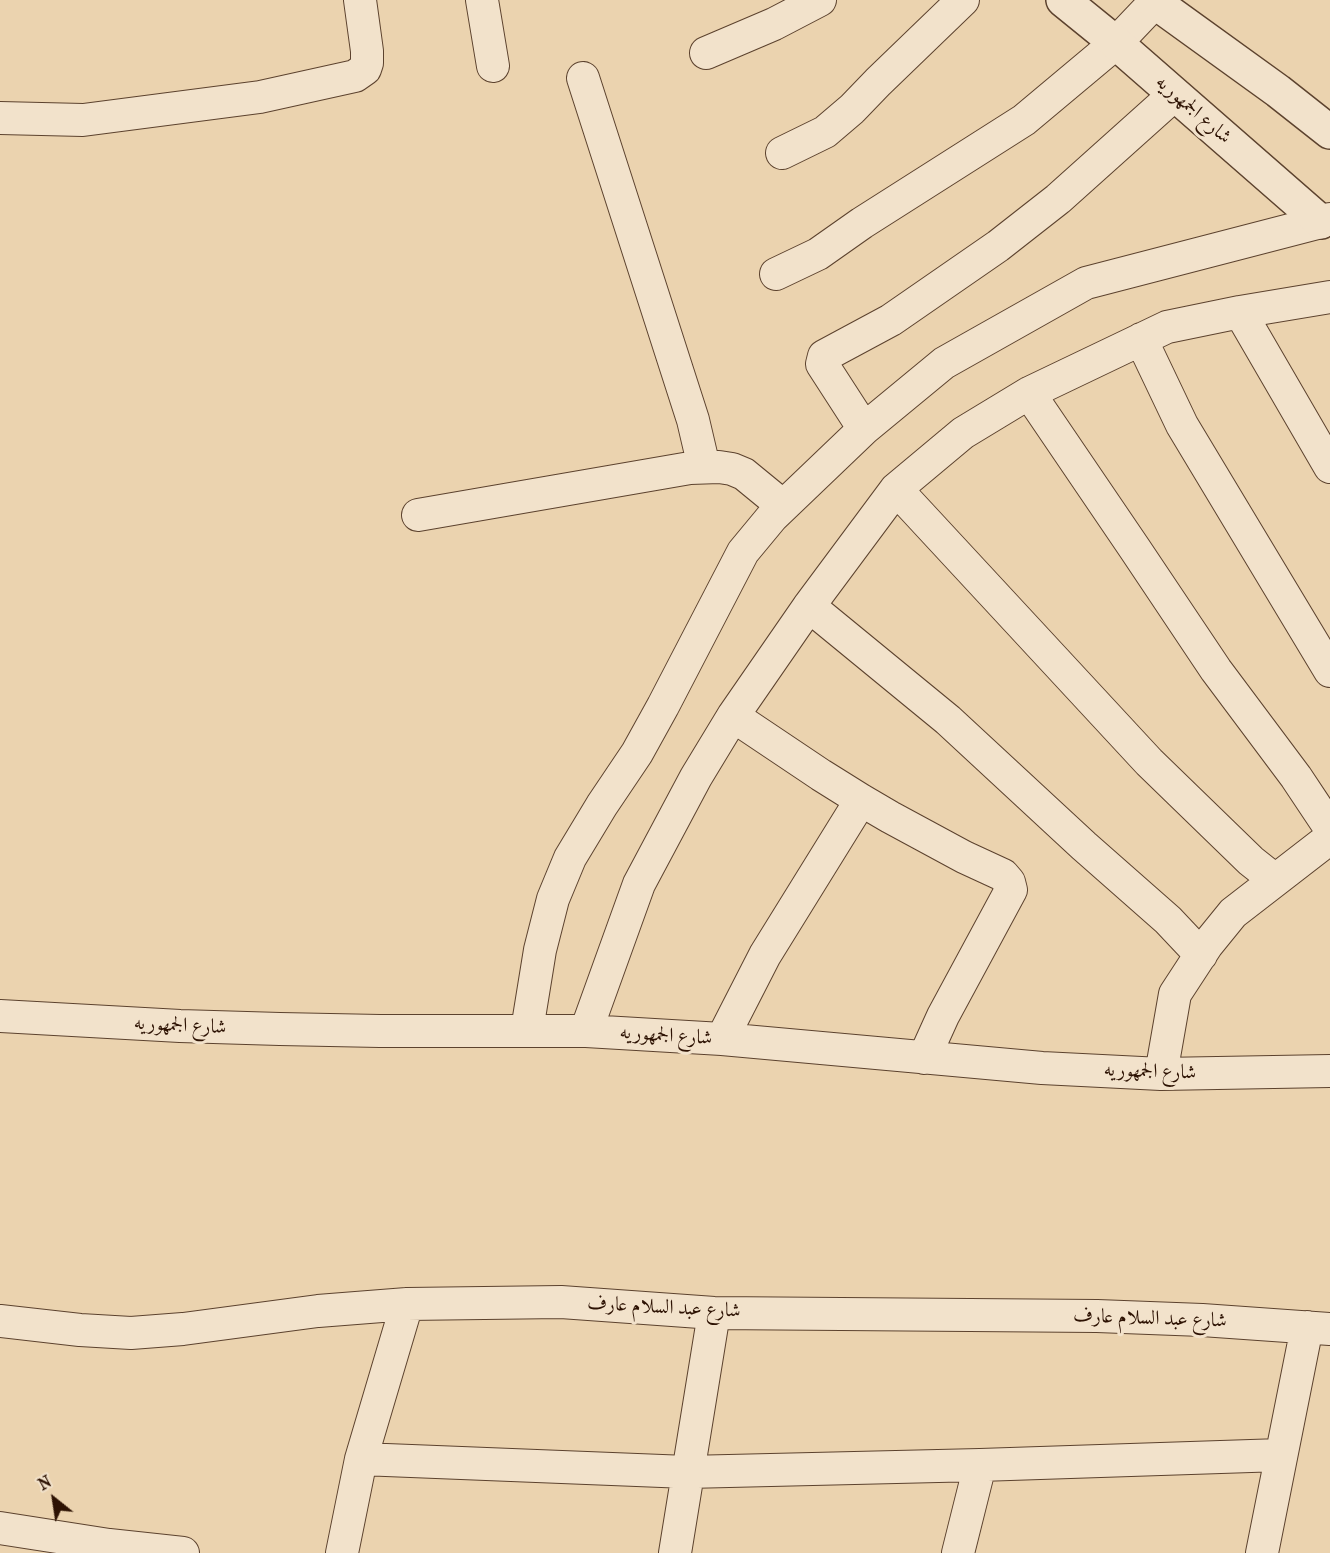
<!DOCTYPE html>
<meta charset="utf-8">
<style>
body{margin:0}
#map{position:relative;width:1330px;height:1553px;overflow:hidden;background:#ebd3af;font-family:"IM FELL French Canon",serif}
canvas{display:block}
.north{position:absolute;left:24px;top:1469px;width:60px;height:60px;-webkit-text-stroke:4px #f2e2cb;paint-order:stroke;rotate:330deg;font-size:16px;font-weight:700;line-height:24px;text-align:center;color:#2d1203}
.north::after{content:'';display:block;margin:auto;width:21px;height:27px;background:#2d1203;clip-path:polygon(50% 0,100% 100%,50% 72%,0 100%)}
</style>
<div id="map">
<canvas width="1330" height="1553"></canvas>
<div class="north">N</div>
</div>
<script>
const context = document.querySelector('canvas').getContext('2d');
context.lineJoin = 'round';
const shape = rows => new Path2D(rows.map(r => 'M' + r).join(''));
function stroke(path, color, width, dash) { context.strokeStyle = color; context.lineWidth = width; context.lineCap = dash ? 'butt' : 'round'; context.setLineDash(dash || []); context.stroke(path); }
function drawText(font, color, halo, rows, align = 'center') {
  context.font = font + ' "IM FELL French Canon",Amiri,serif'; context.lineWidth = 6; context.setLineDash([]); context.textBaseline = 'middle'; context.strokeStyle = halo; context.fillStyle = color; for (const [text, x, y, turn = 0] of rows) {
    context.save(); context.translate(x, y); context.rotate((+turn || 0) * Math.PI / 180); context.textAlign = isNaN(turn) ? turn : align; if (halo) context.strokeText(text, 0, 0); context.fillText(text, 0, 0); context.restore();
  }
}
const minor = shape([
 [482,0,493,66],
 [706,53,774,24,820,0],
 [583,78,693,420,704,467],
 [0,118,83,120,260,97,355,76,365,69,367,63,367,51,360,0],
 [782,153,825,132,852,109,878,82,963,0],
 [776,274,818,254,862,223,1024,120,1116,43,1155,2],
 [1240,312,1330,467],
 [1141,339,1182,425,1330,671],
 [1029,393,1135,549,1216,670,1296,777,1330,828],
 [864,429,822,364,824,356,891,320,998,246,1058,199,1174,95],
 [896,489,1149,762,1251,861,1275,880],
 [418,515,690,468,719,467,732,469,744,474,783,506],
 [809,606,948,720,1084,846,1168,920,1201,955],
 [733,716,821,775,861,800,890,817,964,857,1003,875,1009,882,1011,890,943,1016,924,1058],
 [0,1016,180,1026,280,1029,380,1031,586,1031,722,1039,1042,1068,1161,1074,1330,1071],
 [527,1030,540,950,553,899,570,858,602,805,637,753,663,706,743,552,772,517,864,429,944,363,1086,283,1321,222,1330,219],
 [586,1031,639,884,696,777,733,716,809,606,896,489,963,433,1029,393,1167,327,1240,312,1330,297],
 [722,1039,765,955,861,800],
 [1161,1074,1175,994,1207,945,1233,913,1330,838],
 [0,1321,80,1330,131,1333,183,1329,318,1311,407,1304,561,1302,714,1313,1097,1316,1202,1320,1330,1329],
 [361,1459,687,1472,980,1465,1281,1455],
 [0,1528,109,1545,183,1553],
 [342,1553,361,1459,407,1304],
 [675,1553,714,1313],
 [958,1553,980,1465],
 [1262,1553,1307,1327]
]);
const tertiary = shape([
 [1063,0,1116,43,1321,222],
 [1152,0,1278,91,1330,132]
]);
const streetNames = [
 ["شارع الجمهوريه",1193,110,41],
 ["شارع الجمهوريه",180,1026,3],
 ["شارع الجمهوريه",666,1036,4],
 ["شارع الجمهوريه",1150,1072,2],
 ["شارع عبد السلام عارف",664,1308,3],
 ["شارع عبد السلام عارف",1150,1319,2]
];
stroke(minor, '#5c422e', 34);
stroke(tertiary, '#5c422e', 36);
stroke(minor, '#f2e2cb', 32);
stroke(tertiary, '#f2e2cb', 33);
drawText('20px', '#2d1203', '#f2e2cb', streetNames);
</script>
